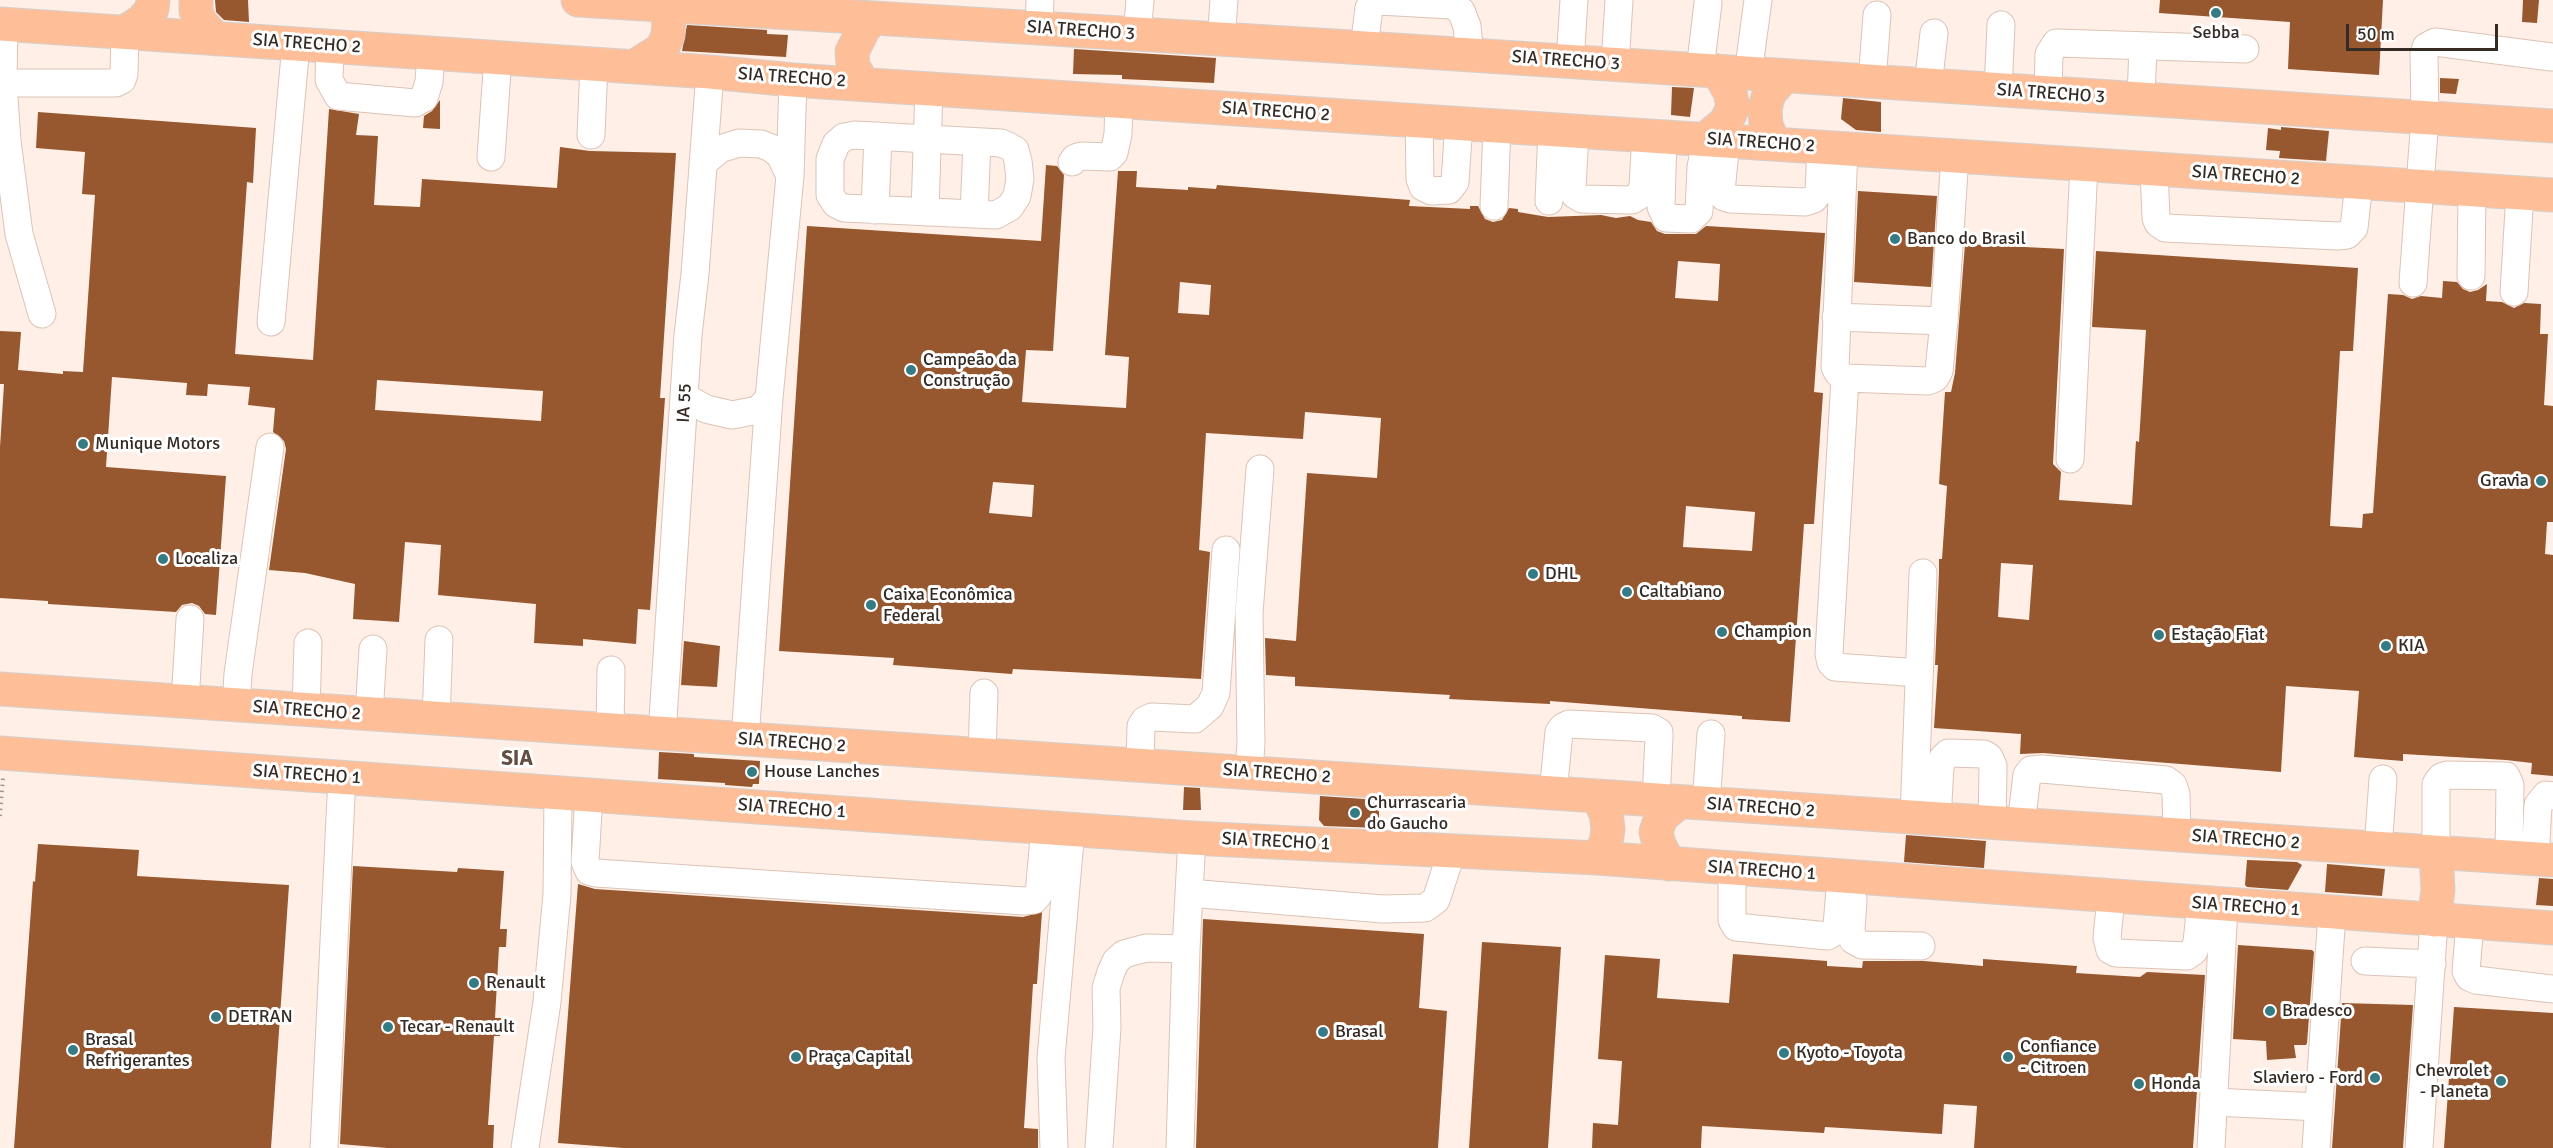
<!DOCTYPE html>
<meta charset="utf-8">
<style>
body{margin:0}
#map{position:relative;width:2553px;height:1148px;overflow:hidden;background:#ffefe6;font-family:Signika,sans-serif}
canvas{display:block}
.scale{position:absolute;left:2346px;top:24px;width:152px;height:27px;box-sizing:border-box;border:3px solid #352b25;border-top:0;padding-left:8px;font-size:18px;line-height:21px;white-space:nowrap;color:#352b25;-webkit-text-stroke:4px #fff;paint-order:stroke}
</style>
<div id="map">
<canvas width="2553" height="1148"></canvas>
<div class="scale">50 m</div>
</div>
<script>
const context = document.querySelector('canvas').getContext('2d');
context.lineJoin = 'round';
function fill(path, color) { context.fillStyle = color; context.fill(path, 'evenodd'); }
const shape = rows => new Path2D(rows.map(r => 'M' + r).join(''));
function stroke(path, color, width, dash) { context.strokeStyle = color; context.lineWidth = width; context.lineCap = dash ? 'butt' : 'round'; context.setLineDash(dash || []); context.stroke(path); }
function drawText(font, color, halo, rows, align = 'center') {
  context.font = font + ' Signika,sans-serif'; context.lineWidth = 6; context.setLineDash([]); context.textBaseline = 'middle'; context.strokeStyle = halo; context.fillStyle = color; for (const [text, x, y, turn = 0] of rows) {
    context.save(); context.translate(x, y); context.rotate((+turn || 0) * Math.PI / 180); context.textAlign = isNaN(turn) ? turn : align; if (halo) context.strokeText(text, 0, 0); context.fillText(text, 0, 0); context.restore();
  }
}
const building = shape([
 [215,0,248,0,249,22,224,20,216,12],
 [2160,0,2383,0,2379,75,2288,69,2290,22,2159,13],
 [2523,0,2539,0,2537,23,2522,22],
 [687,25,767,30,767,34,788,35,786,57,682,51],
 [1074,49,1216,58,1214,83,1122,79,1122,75,1073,74],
 [2440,78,2459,79,2456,94,2440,93],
 [1672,87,1694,88,1690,117,1671,115],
 [1843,98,1881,102,1881,132,1856,130,1841,119],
 [440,100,440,129,423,128,424,116,432,111],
 [329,109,359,114,356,135,378,136,374,205,420,207,422,179,557,188,560,147,590,151,676,153,660,398,665,398,650,610,638,609,636,644,583,639,583,646,534,643,536,604,438,595,441,545,405,542,399,622,353,619,355,584,305,573,269,570,286,449,284,441,273,432,275,408,248,405,250,387,208,384,207,396,186,395,187,383,112,377,106,467,226,476,216,615,205,614,199,606,192,603,182,605,176,612,48,604,48,601,0,598,0,447,4,384,0,384,0,331,21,332,18,370,63,374,63,371,83,372,95,195,82,194,85,152,36,148,38,112,256,128,253,183,247,182,235,354,313,360],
 [377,380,543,391,541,421,375,410],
 [2281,127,2329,131,2326,161,2279,158,2280,151,2266,150,2268,128,2281,130],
 [1046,165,1057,166,1064,175,1053,351,1026,350,1022,402,1126,408,1129,357,1105,355,1118,171,1137,171,1136,187,1188,190,1188,187,1216,189,1217,185,1410,200,1409,206,1470,209,1470,206,1478,206,1485,219,1493,222,1502,220,1509,208,1518,209,1518,212,1548,217,1601,215,1616,218,1630,216,1638,220,1651,222,1657,231,1665,234,1696,234,1706,226,1825,233,1814,392,1823,393,1814,524,1804,524,1790,722,1742,719,1742,716,1550,701,1550,704,1449,699,1450,695,1295,686,1295,677,1266,675,1265,638,1296,641,1307,473,1377,478,1381,418,1305,412,1303,439,1206,433,1199,550,1210,552,1201,679,1013,669,1012,674,893,665,894,658,779,651,807,226,1041,241],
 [1678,261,1720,264,1718,301,1675,298],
 [1180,282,1211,285,1209,315,1178,313],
 [993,482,1034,485,1032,517,989,513],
 [1686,506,1755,512,1752,551,1683,547],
 [1858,191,1937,196,1931,287,1854,282],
 [1965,244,2064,249,2053,464,2061,472,2059,500,2132,505,2136,441,2139,442,2146,330,2092,327,2096,251,2358,268,2353,351,2340,351,2330,526,2362,528,2363,514,2373,513,2388,294,2403,295,2412,299,2421,296,2442,298,2443,281,2457,282,2463,289,2470,292,2478,290,2487,284,2486,301,2502,302,2514,308,2524,303,2541,304,2540,334,2548,334,2544,405,2553,406,2553,522,2547,522,2545,554,2553,555,2553,776,2531,774,2532,763,2506,760,2403,754,2403,761,2354,757,2359,691,2286,686,2281,772,2043,753,2020,754,2021,734,1934,728,1938,665,1935,665,1939,572,1939,559,1942,559,1947,486,1939,484,1945,392,1951,392,1955,373],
 [2001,563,2033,565,2029,620,1998,617],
 [684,641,720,646,717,687,681,685],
 [659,752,694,754,694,757,760,761,759,784,753,784,752,787,725,785,725,783,658,779],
 [1184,787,1200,788,1201,810,1183,810],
 [1320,796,1379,800,1379,828,1324,826,1319,820],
 [1906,835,1986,841,1984,868,1904,862],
 [38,844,139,850,137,876,289,885,271,1148,14,1148,33,881,35,882],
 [2247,860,2297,862,2302,865,2288,890,2247,887,2245,885],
 [2327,864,2385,869,2382,896,2325,892],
 [353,866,457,872,458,868,504,871,500,929,507,929,506,947,499,947,495,1018,501,1018,500,1036,494,1036,488,1125,494,1125,493,1148,387,1148,340,1144],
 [2539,878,2553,879,2553,906,2536,905],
 [578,884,595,889,1023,917,1042,912,1037,984,1033,984,1024,1128,1038,1129,1038,1148,623,1148,558,1143],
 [1203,919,1424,934,1419,1008,1447,1011,1438,1148,1196,1148],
 [1482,942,1561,947,1548,1148,1469,1148],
 [2238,945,2312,950,2314,952,2307,1043,2306,1045,2294,1045,2296,1058,2267,1060,2266,1041,2233,1039],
 [1733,954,1827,961,1827,966,1862,968,1863,961,1924,961,1983,966,1983,959,2077,966,2076,973,2140,977,2147,972,2205,975,2193,1148,1974,1148,1977,1106,1944,1104,1942,1134,1825,1127,1824,1133,1702,1126,1701,1148,1592,1148,1593,1123,1618,1125,1622,1061,1598,1059,1605,955,1660,959,1657,998,1729,1003],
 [2342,1003,2413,1005,2403,1148,2332,1148],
 [2454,1007,2553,1013,2553,1148,2444,1148]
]);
const path = shape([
 [0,816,3,778]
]);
const minor = shape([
 [4,24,3,83,116,83,122,80,124,74,125,32],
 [1039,28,1040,0],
 [1137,35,1140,0],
 [1221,41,1224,0],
 [330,46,329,80,338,96,415,103,424,98,429,82,431,53],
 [1364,48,1369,8,1378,1,1452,5,1461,11,1467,26,1470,55],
 [1570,62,1574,0],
 [1615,65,1619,0],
 [1700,70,1708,3],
 [1748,74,1758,0],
 [1872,82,1877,15],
 [3,83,7,141,19,234,42,314],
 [1928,86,1934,33],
 [1998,90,2001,25],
 [2048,93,2049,54,2056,43,2245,49],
 [2141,99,2143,46],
 [1419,121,1420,179,1423,187,1431,191,1449,190,1455,182,1459,123],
 [1575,131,1572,188,1575,195,1582,199,1632,200,1639,196,1643,186,1645,151],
 [591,135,594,64],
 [855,135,1001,143,1008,146,1015,150,1018,161,1020,179,1017,196,1010,207,996,215,844,208,836,204,830,195,830,159,836,144,844,137,855,135],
 [1663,136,1661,207,1666,218,1691,219,1699,211,1701,167,1707,138],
 [1726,140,1721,192,1724,197,1730,199,1805,202,1814,199,1819,192,1821,147],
 [1844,149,1835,367,1838,373,1845,378,1928,381,1935,378,1939,371,1944,321,1955,156],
 [491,157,498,57],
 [1072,162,1075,158,1081,156,1110,157,1114,153,1118,134,1119,101],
 [703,163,720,149,739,143,761,144,771,148,780,155,790,176],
 [2154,169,2156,218,2158,223,2165,228,2338,236,2347,235,2354,228,2359,183],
 [1549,201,1552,129],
 [1494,206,1497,126],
 [875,210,878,136],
 [925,212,929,88],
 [974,214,977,142],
 [2471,276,2472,190],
 [2413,283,2425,117,2424,54,2426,47,2435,42,2551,57],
 [2514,292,2520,193],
 [1836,317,1944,321],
 [271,322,296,44],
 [1845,378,1829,654,1831,663,1835,667,1919,673],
 [685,397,706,409,732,415,758,410,769,398],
 [2070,459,2084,165],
 [185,702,190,619],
 [236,706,238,674,270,447],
 [306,711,308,643],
 [369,715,373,649],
 [436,720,439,640],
 [610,731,611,670],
 [662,734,688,335,695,274,710,72],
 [745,739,769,398,790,176,793,80],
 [982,755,984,693],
 [1140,765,1141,726,1145,720,1152,717,1195,719,1210,706,1216,693,1226,550],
 [1249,772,1251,743,1249,613,1260,469],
 [1553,793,1559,732,1563,727,1569,724,1652,728,1659,732,1659,737,1656,801],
 [589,795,585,862,589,871,596,873,1024,901,1034,900,1039,894,1045,827],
 [1706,804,1711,734],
 [1914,818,1923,573],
 [1937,819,1940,767,1943,758,1948,753,1984,754,1989,757,1993,766,1992,823],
 [2021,825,2027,775,2031,770,2042,769,2166,780,2173,785,2176,794,2177,836],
 [2378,849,2383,779],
 [2436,853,2436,784,2441,777,2447,775,2506,776,2510,785,2509,858],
 [2535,859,2538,805,2546,795,2553,796],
 [1732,869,1732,920,1736,927,1828,936,1834,932,1837,926,1841,877],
 [1189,893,1383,909,1425,908,1436,900,1452,851],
 [2111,897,2107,938,2110,950,2116,953,2187,956,2194,951,2197,942,2201,904],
 [1853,900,1851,930,1853,940,1862,945,1921,946],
 [2470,923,2466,971,2469,977,2476,980,2553,989],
 [2365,961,2432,964],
 [2213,1102,2319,1107],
 [324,1148,342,777],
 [525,1148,547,1002,557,894,558,793],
 [1054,1148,1051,1058,1071,829],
 [1099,1148,1107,1027,1106,988,1111,972,1116,961,1124,954,1146,948,1186,949],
 [1180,1148,1186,949,1192,838],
 [2211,1148,2224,906],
 [2316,1148,2332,913],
 [2419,1148,2434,920]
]);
const major = shape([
 [196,0,196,11,200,22,216,39],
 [578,0,1334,46,2553,126],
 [0,24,710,72,793,80,2553,195],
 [125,32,142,21,152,9,153,0],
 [635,66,662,49,668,35,669,19,666,6],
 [863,84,853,66,852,52,864,28,874,18],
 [1707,138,1726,122,1733,107,1730,92,1718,71],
 [1774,144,1766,125,1765,109,1769,93,1784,77],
 [0,689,2553,860],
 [0,753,1192,838,1597,858,2553,928],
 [1597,858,1606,843,1608,829,1606,813,1597,796],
 [1669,864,1659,844,1656,832,1661,817,1679,802],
 [2434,920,2438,890,2436,853]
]);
const markers = [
 [2216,13,6,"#347b84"],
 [1895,239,6,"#347b84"],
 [911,370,6,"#347b84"],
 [83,444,6,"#347b84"],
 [2541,481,6,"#347b84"],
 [163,559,6,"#347b84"],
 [1533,574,6,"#347b84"],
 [1627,592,6,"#347b84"],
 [871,605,6,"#347b84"],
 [1722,632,6,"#347b84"],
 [2159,635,6,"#347b84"],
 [2386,646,6,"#347b84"],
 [752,772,6,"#347b84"],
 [1355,813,6,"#347b84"],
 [474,983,6,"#347b84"],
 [2270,1011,6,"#347b84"],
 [216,1017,6,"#347b84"],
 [388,1027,6,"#347b84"],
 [1323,1032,6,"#347b84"],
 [73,1050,6,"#347b84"],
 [1784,1053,6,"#347b84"],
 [796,1057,6,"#347b84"],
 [2008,1057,6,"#347b84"],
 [2375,1078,6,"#347b84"],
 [2501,1081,6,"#347b84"],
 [2139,1084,6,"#347b84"]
];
const streetNames = [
 ["SIA TRECHO 3",1081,31,4],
 ["SIA TRECHO 2",307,44,4],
 ["SIA TRECHO 3",1566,61,4],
 ["SIA TRECHO 2",792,78,4],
 ["SIA TRECHO 3",2051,94,4],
 ["SIA TRECHO 2",1276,112,4],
 ["SIA TRECHO 2",1761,143,4],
 ["SIA TRECHO 2",2246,176,4],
 ["IA 55",685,403,-87],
 ["SIA TRECHO 2",307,711,4],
 ["SIA TRECHO 2",792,743,4],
 ["SIA TRECHO 2",1277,774,4],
 ["SIA TRECHO 1",307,775,4],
 ["SIA TRECHO 2",1761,808,4],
 ["SIA TRECHO 1",792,809,4],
 ["SIA TRECHO 2",2246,840,4],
 ["SIA TRECHO 1",1276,842,3],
 ["SIA TRECHO 1",1762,871,4],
 ["SIA TRECHO 1",2246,907,4]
];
const poiNames = [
 ["Sebba",2216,33,"center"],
 ["Banco do Brasil",1907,239],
 ["Campeão da",923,360],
 ["Construção",923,381],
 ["Munique Motors",95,444],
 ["Gravia",2529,481,"right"],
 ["Localiza",175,559],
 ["DHL",1545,574],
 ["Caltabiano",1639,592],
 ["Caixa Econômica",883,595],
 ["Federal",883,616],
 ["Champion",1734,632],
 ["Estação Fiat",2171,635],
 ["KIA",2398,646],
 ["House Lanches",764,772],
 ["Churrascaria",1367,803],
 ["do Gaucho",1367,824],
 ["Renault",486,983],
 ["Bradesco",2282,1011],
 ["DETRAN",228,1017],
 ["Tecar - Renault",400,1027],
 ["Brasal",1335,1032],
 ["Brasal",85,1040],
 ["Refrigerantes",85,1061],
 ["Confiance",2020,1047],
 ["- Citroen",2020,1068],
 ["Kyoto - Toyota",1796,1053],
 ["Praça Capital",808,1057],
 ["Chevrolet",2489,1071,"right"],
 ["- Planeta",2489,1092,"right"],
 ["Slaviero - Ford",2363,1078,"right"],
 ["Honda",2151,1084]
];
const quarterNames = [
 ["SIA",517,759]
];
fill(building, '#97572f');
stroke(minor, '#dcc3b5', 29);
stroke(major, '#d3d0cf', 35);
stroke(path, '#a2958e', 4, [1.5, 4.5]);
stroke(minor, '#fff', 27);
stroke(major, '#febf98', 33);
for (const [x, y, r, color] of markers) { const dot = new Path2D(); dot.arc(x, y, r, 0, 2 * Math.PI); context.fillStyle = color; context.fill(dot); stroke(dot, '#fff', 2); }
drawText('18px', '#352b25', '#fff', streetNames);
drawText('18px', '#352b25', '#fff', poiNames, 'left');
drawText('bold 21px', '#634e42', '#fff', quarterNames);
</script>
